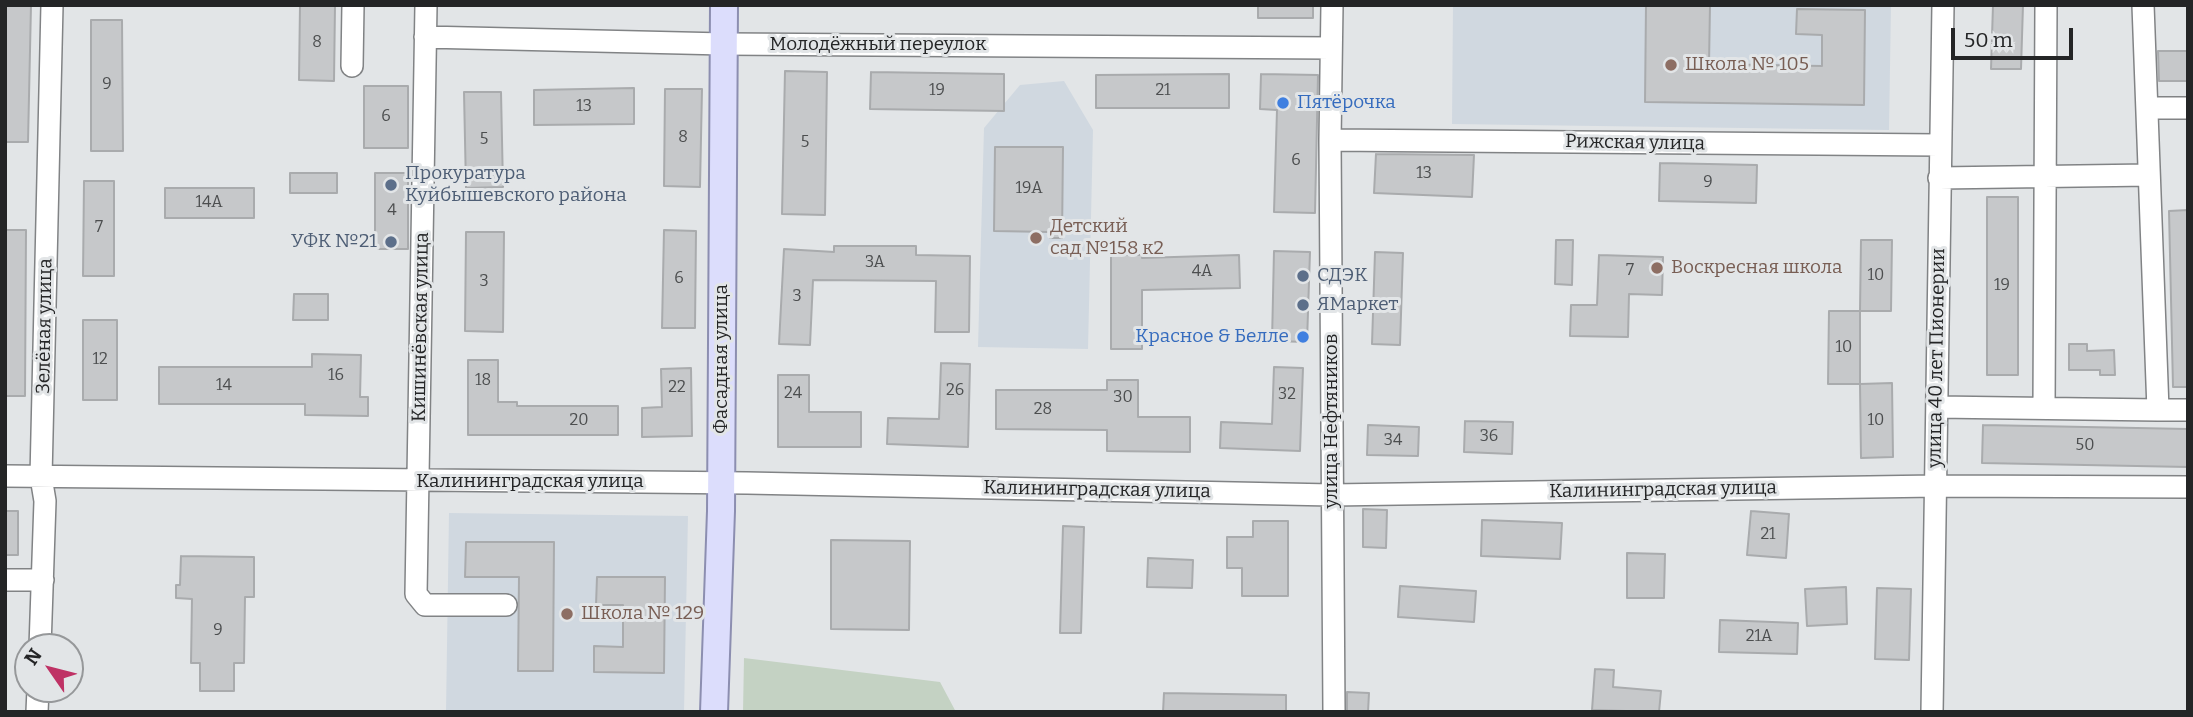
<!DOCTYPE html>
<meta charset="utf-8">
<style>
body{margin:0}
#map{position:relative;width:2193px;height:717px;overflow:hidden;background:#e2e5e7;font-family:Bitter,serif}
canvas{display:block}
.frame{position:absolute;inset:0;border:7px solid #242526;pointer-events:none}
.north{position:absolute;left:14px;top:633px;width:70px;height:70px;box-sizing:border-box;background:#e2e5e7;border:2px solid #96989a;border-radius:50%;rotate:305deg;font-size:19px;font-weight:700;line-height:28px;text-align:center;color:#242526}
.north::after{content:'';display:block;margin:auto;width:24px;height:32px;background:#bf3265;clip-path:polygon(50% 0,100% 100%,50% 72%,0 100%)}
.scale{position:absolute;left:1951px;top:28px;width:122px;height:32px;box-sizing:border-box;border:4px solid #242526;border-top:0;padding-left:9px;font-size:21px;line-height:24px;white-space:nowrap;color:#242526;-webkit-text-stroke:5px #e2e5e7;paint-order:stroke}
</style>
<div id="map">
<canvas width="2193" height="717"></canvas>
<div class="frame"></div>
<div class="north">N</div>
<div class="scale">50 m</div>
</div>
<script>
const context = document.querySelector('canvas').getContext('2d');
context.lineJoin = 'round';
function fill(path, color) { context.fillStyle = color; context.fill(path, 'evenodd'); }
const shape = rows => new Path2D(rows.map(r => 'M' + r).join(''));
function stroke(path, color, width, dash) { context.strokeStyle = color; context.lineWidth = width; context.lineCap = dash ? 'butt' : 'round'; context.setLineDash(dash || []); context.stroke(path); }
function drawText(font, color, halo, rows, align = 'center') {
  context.font = font + ' Bitter,serif'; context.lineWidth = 6; context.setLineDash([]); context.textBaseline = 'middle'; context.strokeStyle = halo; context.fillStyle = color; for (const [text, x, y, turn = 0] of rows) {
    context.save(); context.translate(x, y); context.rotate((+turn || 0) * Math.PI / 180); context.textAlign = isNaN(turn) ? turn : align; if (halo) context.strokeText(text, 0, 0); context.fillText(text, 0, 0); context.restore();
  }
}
const built = shape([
 [1453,5,1891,5,1889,130,1452,124],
 [1064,81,1093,130,1088,349,978,347,984,128,1020,85],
 [449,513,688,516,684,712,446,712]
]);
const green = shape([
 [744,658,940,682,956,712,743,712]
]);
const building = shape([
 [5,5,31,5,28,142,5,142,5,5],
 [300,5,335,5,334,81,299,80,300,5],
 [1258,5,1313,5,1313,18,1258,18,1258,5],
 [1646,5,1710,5,1709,64,1822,66,1822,35,1796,34,1797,9,1865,10,1864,105,1645,102,1646,5],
 [1993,5,2023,5,2021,69,1991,69,1993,5],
 [91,20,122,20,123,151,91,151,91,20],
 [2158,51,2188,51,2188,81,2159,81,2158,51],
 [785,71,827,72,825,215,782,214,785,71],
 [871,72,1004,74,1004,111,870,109,871,72],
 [1229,74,1229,108,1096,108,1096,75,1229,74],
 [1261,74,1318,75,1315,213,1274,212,1277,110,1260,109,1261,74],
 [364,86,408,86,408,148,364,148,364,86],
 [634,88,634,124,534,125,534,90,634,88],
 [665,89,702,89,700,187,664,186,665,89],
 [464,92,501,92,503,187,466,188,464,92],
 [995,147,1063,147,1062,238,1050,238,1050,232,994,231,995,147],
 [1376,154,1474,155,1472,197,1374,193,1376,154],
 [1660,163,1757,165,1756,203,1659,201,1660,163],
 [290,173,337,173,337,193,290,193,290,173],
 [375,173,408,173,408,249,375,249,375,173],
 [84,181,114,181,114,276,83,276,84,181],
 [165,188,254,188,254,218,165,218,165,188],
 [1987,197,2018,197,2018,375,1987,375,1987,197],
 [2188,210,2188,387,2173,387,2169,211,2188,210],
 [5,230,26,230,25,396,5,396,5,230],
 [664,230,696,231,695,328,662,328,664,230],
 [466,232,504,232,503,332,465,331,466,232],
 [1556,240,1573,240,1572,285,1555,284,1556,240],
 [1861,240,1892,240,1891,311,1860,311,1861,240],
 [834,246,916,246,916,255,970,256,969,332,935,332,936,281,813,280,810,345,779,344,784,249,834,252,834,246],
 [1274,251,1310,252,1307,342,1272,341,1274,251],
 [1375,252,1403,253,1400,345,1372,344,1375,252],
 [1111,255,1142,255,1142,258,1239,255,1240,288,1142,290,1142,349,1111,349,1111,255],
 [1599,255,1663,257,1662,295,1629,294,1628,337,1570,336,1571,305,1597,305,1599,255],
 [294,294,328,294,328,320,293,320,294,294],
 [1829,311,1860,311,1860,384,1828,384,1829,311],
 [83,320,117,320,117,400,83,400,83,320],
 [2069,344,2087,344,2087,351,2114,350,2115,375,2100,375,2100,370,2069,370,2069,344],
 [312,354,361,355,360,397,368,397,368,416,305,415,305,404,159,404,159,367,312,367,312,354],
 [468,360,498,360,498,402,517,402,517,406,618,406,618,435,468,435,468,360],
 [941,363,970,364,968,447,887,444,888,418,939,419,941,363],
 [1274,367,1303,368,1300,451,1220,448,1221,422,1272,424,1274,367],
 [691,368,692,436,642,437,642,408,662,407,661,369,691,368],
 [778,375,809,375,809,412,861,412,861,447,778,447,778,375],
 [1107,380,1138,380,1138,417,1190,417,1190,452,1107,451,1107,430,996,429,996,390,1107,390,1107,380],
 [1892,383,1893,457,1861,458,1860,384,1892,383],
 [1465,421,1513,422,1512,454,1464,452,1465,421],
 [1368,425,1419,427,1418,456,1367,455,1368,425],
 [1983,425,2188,429,2188,467,1982,463,1983,425],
 [1363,509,1387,510,1386,548,1363,547,1363,509],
 [5,511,18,511,18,555,5,555,5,511],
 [1751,511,1789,514,1786,558,1747,555,1751,511],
 [1482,520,1562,523,1560,559,1481,556,1482,520],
 [1253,521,1288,521,1288,596,1242,596,1242,568,1227,568,1227,537,1253,537,1253,521],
 [1063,526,1084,527,1081,633,1060,633,1063,526],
 [831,540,910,541,909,630,831,629,831,540],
 [466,542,554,542,553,671,518,671,519,577,465,577,466,542],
 [1627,553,1665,554,1664,598,1627,598,1627,553],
 [181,556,254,557,254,597,245,597,244,663,234,663,234,691,200,691,200,663,191,663,192,599,176,598,176,585,180,585,181,556],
 [1148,558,1193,560,1192,588,1147,587,1148,558],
 [597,577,665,577,664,673,594,672,594,646,623,647,623,605,596,605,597,577],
 [1400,586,1476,591,1474,622,1398,617,1400,586],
 [1846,587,1847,624,1807,626,1805,589,1846,587],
 [1877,588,1911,589,1909,660,1875,659,1877,588],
 [1720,620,1798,623,1797,654,1719,652,1720,620],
 [1595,669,1614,670,1613,687,1661,691,1659,712,1592,710,1595,669],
 [1347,692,1369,693,1368,712,1347,712,1347,692],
 [1164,693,1286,695,1286,712,1163,712,1164,693]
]);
const minor = shape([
 [426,5,416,594,425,605,506,605],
 [1332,5,1330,140,1334,712],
 [2143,5,2158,410,2188,410],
 [425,37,724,44,1331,48],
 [352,66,353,5],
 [2147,108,2188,108],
 [1330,140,1939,145],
 [1939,178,2149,175],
 [1937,407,2158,410],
 [2044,408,2046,5],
 [5,476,747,483,1332,495,1936,486,2188,487],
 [5,580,43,580],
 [40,647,45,501,41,477,52,5],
 [37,712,38,689],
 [1932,712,1943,5]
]);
const major = shape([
 [714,712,721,511,724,5]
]);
const markers = [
 [1671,65,7,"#8d6e63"],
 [1283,103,7,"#3f7fe0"],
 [391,185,7,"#5c6f8a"],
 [1036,238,7,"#8d6e63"],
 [391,242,7,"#5c6f8a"],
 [1657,268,7,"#8d6e63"],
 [1303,276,7,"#5c6f8a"],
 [1303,305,7,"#5c6f8a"],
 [1303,337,7,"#3f7fe0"],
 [567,614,7,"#8d6e63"]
];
const numberNames = [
 ["8",317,43],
 ["9",107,85],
 ["19",937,91],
 ["21",1163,91],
 ["13",584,107],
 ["6",386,117],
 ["8",683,138],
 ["5",484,140],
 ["5",805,143],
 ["6",1296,161],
 ["13",1424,174],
 ["9",1708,183],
 ["19А",1029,189],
 ["14А",209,203],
 ["4",392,211],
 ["7",99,228],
 ["3А",875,263],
 ["7",1630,271],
 ["4А",1202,272],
 ["10",1876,276],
 ["6",679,279],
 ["3",484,282],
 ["19",2002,286],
 ["3",797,297],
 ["10",1844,348],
 ["12",100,360],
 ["16",336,376],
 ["18",483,381],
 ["14",224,386],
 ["22",677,388],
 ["26",955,391],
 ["24",793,394],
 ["32",1287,395],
 ["30",1123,398],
 ["28",1043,410],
 ["20",579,421],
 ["10",1876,421],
 ["36",1489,437],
 ["34",1393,441],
 ["50",2085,446],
 ["21",1768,535],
 ["9",218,631],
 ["21А",1759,637]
];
const streetNames = [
 ["Молодёжный переулок",878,45],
 ["Рижская улица",1635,143,1],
 ["Зелёная улица",45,326,-89],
 ["Кишинёвская улица",421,327,-89],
 ["улица 40 лет Пионерии",1937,358,-89],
 ["Фасадная улица",722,359,-90],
 ["улица Нефтяников",1332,421,-90],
 ["Калининградская улица",530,482],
 ["Калининградская улица",1097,490,1],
 ["Калининградская улица",1663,490,-1]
];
const educationNames = [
 ["Школа № 105",1685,65],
 ["Детский",1050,227],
 ["сад №158 к2",1050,249],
 ["Воскресная школа",1671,268],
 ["Школа № 129",581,614]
];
const shopNames = [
 ["Пятёрочка",1297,103],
 ["Красное & Белле",1289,337,"right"]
];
const serviceNames = [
 ["Прокуратура",405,174],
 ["Куйбышевского района",405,196],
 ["УФК №21",377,242,"right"],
 ["СДЭК",1317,276],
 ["ЯМаркет",1317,305]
];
fill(built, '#d0d8e0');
fill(green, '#c4d2c3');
fill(building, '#c6c8ca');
stroke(building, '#a9abad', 2);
stroke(minor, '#818385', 24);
stroke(major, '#8c8eb0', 30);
stroke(minor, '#fff', 21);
stroke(major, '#dcddfc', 26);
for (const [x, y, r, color] of markers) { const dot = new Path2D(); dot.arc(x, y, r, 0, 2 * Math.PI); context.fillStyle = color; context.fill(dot); stroke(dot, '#e2e5e7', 2.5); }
drawText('16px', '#4c4e4f', null, numberNames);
drawText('19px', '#242526', '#e2e5e7', streetNames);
drawText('19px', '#785e54', '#e2e5e7', educationNames, 'left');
drawText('19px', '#366cbe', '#e2e5e7', shopNames, 'left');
drawText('19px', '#4e5e75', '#e2e5e7', serviceNames, 'left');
</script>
